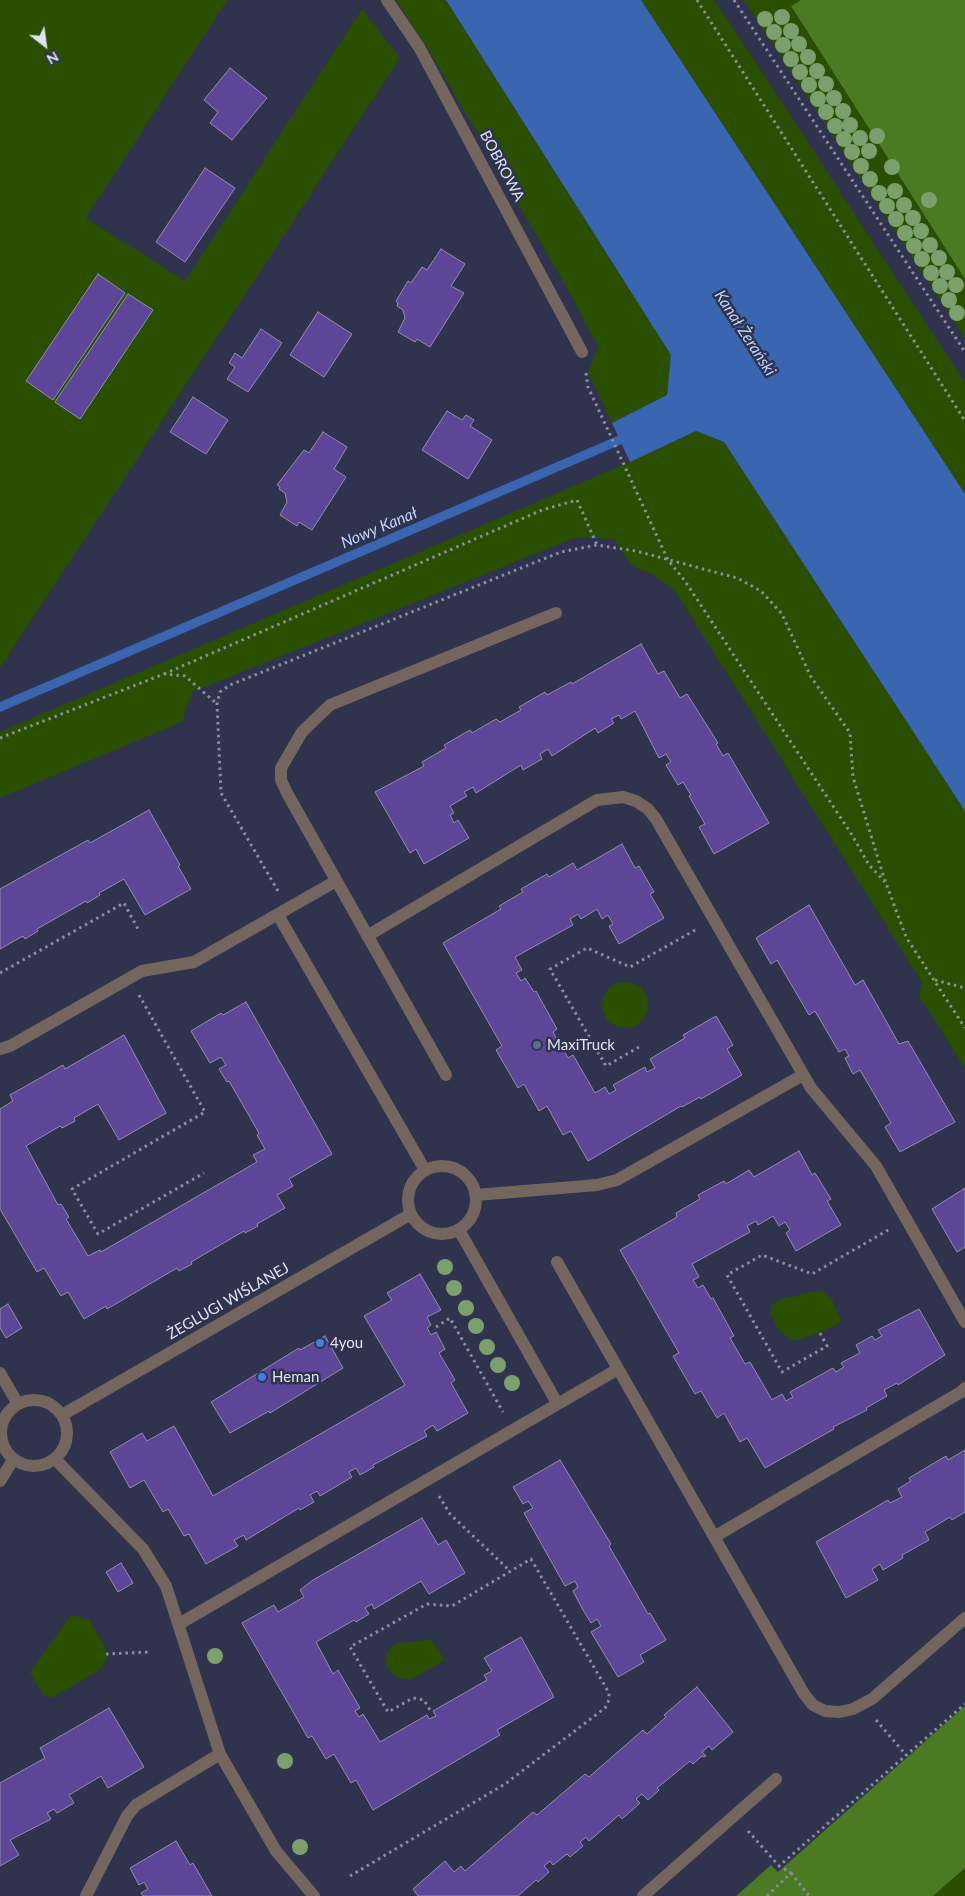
<!DOCTYPE html>
<meta charset="utf-8">
<style>
body{margin:0}
#map{position:relative;width:965px;height:1896px;overflow:hidden;background:#2f334d;font-family:Lato,sans-serif}
canvas{display:block}
.north{position:absolute;left:20px;top:20px;width:50px;height:50px;-webkit-text-stroke:4px #2f334d;paint-order:stroke;rotate:150deg;font-size:14px;font-weight:700;line-height:20px;text-align:center;color:#e0e3f4}
.north::after{content:'';display:block;margin:auto;width:18px;height:22px;background:#e0e3f4;clip-path:polygon(50% 0,100% 100%,50% 72%,0 100%)}
</style>
<div id="map">
<canvas width="965" height="1896"></canvas>
<div class="north">N</div>
</div>
<script>
const context = document.querySelector('canvas').getContext('2d');
context.lineJoin = 'round';
function fill(path, color) { context.fillStyle = color; context.fill(path, 'evenodd'); }
const shape = rows => new Path2D(rows.map(r => 'M' + r).join(''));
function stroke(path, color, width, dash) { context.strokeStyle = color; context.lineWidth = width; context.lineCap = dash ? 'butt' : 'round'; context.setLineDash(dash || []); context.stroke(path); }
function drawText(font, color, halo, rows, align = 'center') {
  context.font = font + ' Lato,sans-serif'; context.lineWidth = 5; context.setLineDash([]); context.textBaseline = 'middle'; context.strokeStyle = halo; context.fillStyle = color; for (const [text, x, y, turn = 0] of rows) {
    context.save(); context.translate(x, y); context.rotate((+turn || 0) * Math.PI / 180); context.textAlign = isNaN(turn) ? turn : align; if (halo) context.strokeText(text, 0, 0); context.fillText(text, 0, 0); context.restore();
  }
}
const green = shape([
 [0,0,227,0,86,218,185,281,362,9,400,58,0,668],
 [396,0,446,0,671,355,667,395,612,423,588,372,598,347,571,295,429,50],
 [641,0,714,0,728,20,965,383,965,494],
 [744,0,801,0,791,6,965,279,965,338],
 [696,431,724,442,965,811,965,1068,919,996,922,982,675,591,654,575,632,566,614,539,577,537,192,692,182,722,0,798,0,732,630,462],
 '602 1005a23 23 0 1 1 46 0a23 23 0 1 1-46 0Z',
 [821,1290,832,1299,841,1322,820,1333,793,1341,778,1329,770,1313,772,1305,781,1299],
 [71,1615,89,1620,104,1644,107,1659,100,1670,51,1698,43,1694,30,1673],
 [430,1640,432,1640,445,1660,410,1680,397,1677,388,1670,385,1660,390,1648,399,1643],
 [965,1868,965,1896,933,1896]
]);
const forest = shape([
 [801,0,965,0,965,279,791,6],
 [965,1706,965,1868,933,1896,736,1896,771,1865,778,1872]
]);
const water = shape([
 [446,0,641,0,965,494,965,811,724,442,696,431,630,462,612,423,667,395,671,355]
]);
const stream = shape([
 [0,707,629,436]
]);
const building = shape([
 [230,68,267,98,232,140,210,123,218,112,204,100,230,68],
 [205,168,235,188,185,262,156,242,205,168],
 [441,249,465,264,451,286,464,293,430,347,417,339,415,342,398,332,405,318,403,310,397,306,398,303,396,301,408,281,411,283,422,267,427,270,441,249],
 [98,274,125,293,53,400,26,381,98,274],
 [128,294,153,310,80,419,55,402,128,294],
 [318,312,352,334,324,377,290,355,318,312],
 [261,329,282,343,248,392,227,379,235,367,229,363,235,353,242,358,261,329],
 [193,397,228,420,206,454,170,432,193,397],
 [447,411,462,420,466,415,474,420,470,426,492,440,468,479,422,450,447,411],
 [323,432,347,447,334,469,346,477,312,530,299,522,297,526,280,515,287,502,285,493,279,489,280,487,277,485,304,450,309,453,323,432],
 [641,644,658,674,664,671,680,698,687,694,718,743,716,744,723,756,728,753,769,823,714,854,699,827,705,824,689,796,691,795,683,782,678,785,666,765,671,762,666,754,659,758,635,711,621,719,619,715,611,719,614,723,598,733,595,728,552,756,548,749,540,754,542,759,523,770,521,765,476,793,473,787,464,792,467,796,450,806,454,813,450,815,454,823,458,820,469,838,424,864,416,849,410,853,375,792,424,766,422,762,446,748,444,745,470,730,472,733,496,719,500,722,521,710,519,707,545,692,547,695,571,682,572,684,641,644],
 [149,810,180,865,178,866,191,889,145,915,124,879,99,893,100,895,87,903,86,901,37,929,38,931,25,939,23,936,0,949,0,889,88,840,90,843,149,810],
 [622,844,635,868,639,866,654,892,650,894,664,918,619,944,609,926,613,924,608,915,602,919,597,909,581,919,578,914,570,919,573,925,515,957,522,970,516,973,521,981,525,978,534,992,536,991,557,1029,553,1032,568,1058,573,1055,595,1093,605,1087,609,1094,616,1090,613,1085,645,1067,647,1072,655,1068,650,1059,685,1038,683,1035,716,1016,733,1045,727,1049,742,1075,701,1099,700,1097,682,1107,681,1106,588,1161,571,1131,563,1135,547,1106,539,1111,524,1084,518,1088,496,1050,502,1046,443,943,501,909,499,906,523,892,521,889,547,874,549,877,573,863,577,870,622,844],
 [809,905,855,985,863,980,899,1044,908,1041,955,1122,900,1152,885,1127,891,1123,860,1070,853,1074,845,1058,849,1056,845,1049,839,1052,815,1011,809,1015,777,960,771,964,756,938,809,905],
 [246,1002,332,1154,289,1179,293,1186,277,1195,285,1208,257,1224,258,1226,245,1233,244,1231,191,1262,192,1264,179,1271,177,1268,107,1309,106,1306,84,1319,68,1292,61,1296,44,1268,37,1272,0,1209,0,1109,13,1101,10,1095,63,1065,65,1069,124,1035,166,1113,119,1140,98,1104,74,1118,75,1121,62,1128,60,1126,26,1146,58,1205,61,1204,69,1217,66,1219,88,1256,100,1250,101,1252,257,1162,253,1155,265,1149,257,1135,259,1133,229,1081,227,1082,219,1069,226,1065,221,1057,210,1063,191,1031,221,1013,223,1015,246,1002],
 [799,1151,812,1175,815,1173,831,1199,827,1201,841,1225,796,1251,786,1233,790,1230,785,1222,779,1226,773,1216,758,1225,756,1221,747,1226,750,1232,692,1264,699,1277,693,1280,698,1288,703,1285,711,1299,713,1298,734,1336,730,1338,745,1364,750,1362,772,1400,782,1394,786,1401,793,1397,790,1392,833,1368,836,1372,844,1367,841,1363,860,1353,856,1345,872,1336,875,1340,882,1336,878,1330,919,1309,945,1355,898,1385,897,1383,884,1390,887,1396,866,1408,867,1410,833,1427,834,1429,765,1468,747,1438,740,1442,724,1413,717,1418,701,1391,695,1394,673,1356,679,1353,620,1250,677,1217,676,1213,700,1199,698,1195,724,1181,726,1184,749,1170,754,1177,799,1151],
 [965,1188,965,1247,957,1252,932,1209,965,1188],
 [420,1274,441,1310,427,1317,431,1325,427,1328,431,1335,436,1332,445,1349,439,1353,455,1380,451,1383,468,1413,437,1431,433,1425,424,1431,427,1436,373,1465,374,1467,360,1475,356,1468,349,1472,352,1477,320,1496,317,1491,310,1495,314,1502,300,1510,299,1508,246,1540,244,1535,234,1540,238,1546,206,1564,189,1534,184,1536,168,1509,163,1512,144,1480,130,1488,110,1452,142,1433,147,1441,174,1426,213,1496,405,1385,364,1316,392,1300,387,1293,420,1274],
 [8,1304,22,1328,6,1338,0,1328,0,1309,8,1304],
 [325,1336,343,1368,270,1413,269,1411,230,1433,211,1402,299,1348,300,1350,325,1336],
 [965,1450,965,1512,952,1520,950,1517,925,1532,929,1540,902,1555,903,1558,883,1570,880,1564,872,1569,878,1580,846,1598,816,1542,888,1500,890,1503,902,1497,898,1489,911,1481,909,1478,946,1456,948,1460,965,1450],
 [560,1460,611,1544,609,1546,648,1614,650,1613,666,1640,640,1655,644,1662,618,1677,591,1632,601,1626,597,1619,591,1623,582,1608,573,1591,578,1587,575,1581,565,1586,524,1513,533,1508,528,1501,523,1504,513,1487,560,1460],
 [422,1518,438,1545,446,1540,465,1573,429,1594,421,1581,374,1609,372,1604,365,1608,369,1614,356,1622,354,1620,316,1642,333,1674,338,1670,360,1708,355,1711,359,1717,363,1714,380,1742,427,1715,429,1719,436,1716,433,1711,487,1680,484,1675,492,1671,484,1658,521,1637,554,1697,497,1730,500,1735,373,1810,356,1780,351,1783,334,1754,326,1759,312,1736,308,1738,242,1623,274,1605,278,1612,304,1597,300,1590,313,1580,422,1518],
 [121,1563,133,1583,118,1592,106,1572,121,1563],
 [697,1687,733,1732,712,1750,709,1746,702,1752,706,1756,704,1757,702,1756,693,1764,690,1761,657,1788,659,1790,648,1800,642,1794,636,1799,640,1803,622,1819,619,1815,589,1841,586,1837,580,1842,583,1846,570,1857,567,1854,553,1865,550,1861,544,1866,549,1872,538,1882,536,1880,518,1896,418,1896,413,1889,445,1861,454,1872,461,1866,465,1871,533,1812,537,1815,585,1774,589,1777,643,1730,647,1734,666,1717,664,1715,697,1687],
 [109,1708,144,1767,108,1788,101,1776,69,1795,74,1803,57,1813,54,1809,47,1813,51,1819,10,1840,19,1855,0,1866,0,1783,45,1758,40,1748,109,1708],
 [176,1841,190,1865,193,1863,212,1896,143,1896,141,1893,148,1889,144,1882,139,1885,130,1868,176,1841]
]);
const path = shape([
 [697,0,965,421],
 [734,0,965,352],
 [586,373,588,387,668,560,685,581,852,835,869,865,885,882],
 [164,674,542,510,577,500,597,545],
 [0,738,164,674,185,676,216,703],
 [278,891,221,793,217,704,220,692,230,685,561,552,597,545,636,551,737,578,761,591,782,614,811,677,850,733,853,777,884,878,906,937,965,1028],
 [0,973,124,903,138,929],
 [935,980,965,988],
 [139,995,205,1112,72,1189,98,1234,204,1173],
 [639,1047,606,1066,550,969,587,948,630,967,697,929],
 [436,1327,450,1318,503,1412],
 [820,1333,827,1346,782,1372,727,1275,762,1255,812,1274,890,1229],
 [439,1496,450,1514,510,1571],
 [106,1654,148,1652],
 [876,1720,906,1755],
 [748,1831,779,1866,965,1704],
 [791,1873,809,1896],
 [350,1876,505,1784,605,1708,609,1700,609,1693,531,1559,452,1606,427,1604,350,1647,388,1712,413,1698,424,1700,430,1710],
 [767,1896,791,1873,779,1866]
]);
const street = shape([
 [387,0,419,47,582,352],
 [278,915,425,1170],
 [367,936,597,800,623,797,636,801,648,809,656,819,811,1088,876,1166,965,1322],
 [0,1049,10,1046,142,971,194,962,336,881],
 [446,1075,287,793,281,780,281,768,302,732,330,705,556,613],
 '408 1200a34 34 0 1 1 68 0a34 34 0 1 1-68 0Z',
 [476,1195,597,1185,617,1180,803,1075],
 [459,1230,557,1403],
 [557,1262,804,1694,813,1705,825,1711,840,1712,853,1709,872,1699,965,1618],
 [0,1373,18,1404],
 '1 1433a33 33 0 1 1 66 0a33 33 0 1 1-66 0Z',
 [62,1415,411,1214],
 [55,1459,143,1549,166,1586,220,1754,276,1851,314,1896],
 [0,1481,13,1460],
 [714,1537,961,1392,965,1388],
 [179,1624,618,1369],
 [86,1896,127,1816,136,1805,220,1754],
 [643,1896,776,1779]
]);
const trees = [
 [782,17],
 [765,19],
 [791,31],
 [774,32],
 [799,44],
 [783,45],
 [808,57],
 [791,59],
 [817,71],
 [800,72],
 [826,84],
 [809,85],
 [834,98],
 [818,99],
 [843,111],
 [826,112],
 [850,125],
 [835,126],
 [877,136],
 [860,138],
 [844,139],
 [869,151],
 [852,152],
 [861,166],
 [892,167],
 [870,179],
 [895,191],
 [879,193],
 [929,200],
 [904,205],
 [887,206],
 [913,218],
 [896,219],
 [921,231],
 [905,233],
 [930,245],
 [914,246],
 [939,258],
 [922,259],
 [947,272],
 [931,273],
 [956,285],
 [940,286],
 [949,300],
 [957,313],
 [445,1267],
 [454,1288],
 [466,1308],
 [476,1326],
 [487,1347],
 [498,1365],
 [512,1383],
 [215,1656],
 [285,1761],
 [300,1847]
];
const markers = [
 [537,1045,5,"#5c6f8a"],
 [320,1343,5,"#3f7fe0"],
 [262,1377,5,"#3f7fe0"]
];
const streetNames = [
 ["BOBROWA",502,166,62],
 ["ŻEGLUGI WIŚLANEJ",228,1301,-30]
];
const poiNames = [
 ["MaxiTruck",547,1045],
 ["4you",330,1343],
 ["Heman",272,1377]
];
const waterNames = [
 ["Kanał Żerański",745,333,57],
 ["Nowy Kanał",379,528,-23]
];
fill(green, '#2a4f00');
fill(forest, '#4c7a22');
fill(water, '#3a65b0');
stroke(stream, '#3a65b0', 9);
fill(building, '#5d4597');
stroke(building, '#948ead', 1);
stroke(path, '#898ca2', 3, [2.5, 4]);
stroke(street, '#74665f', 12);
context.fillStyle = '#7ba06e';
for (const [x, y] of trees) { context.beginPath(); context.arc(x, y, 8, 0, 2 * Math.PI); context.fill(); }
for (const [x, y, r, color] of markers) { const dot = new Path2D(); dot.arc(x, y, r, 0, 2 * Math.PI); context.fillStyle = color; context.fill(dot); stroke(dot, '#2f334d', 2); }
drawText('15px', '#e0e3f4', '#2f334d', streetNames);
drawText('15px', '#e0e3f4', '#2f334d', poiNames, 'left');
drawText('italic 16px', '#bbd4fd', '#2f334d', waterNames);
</script>
